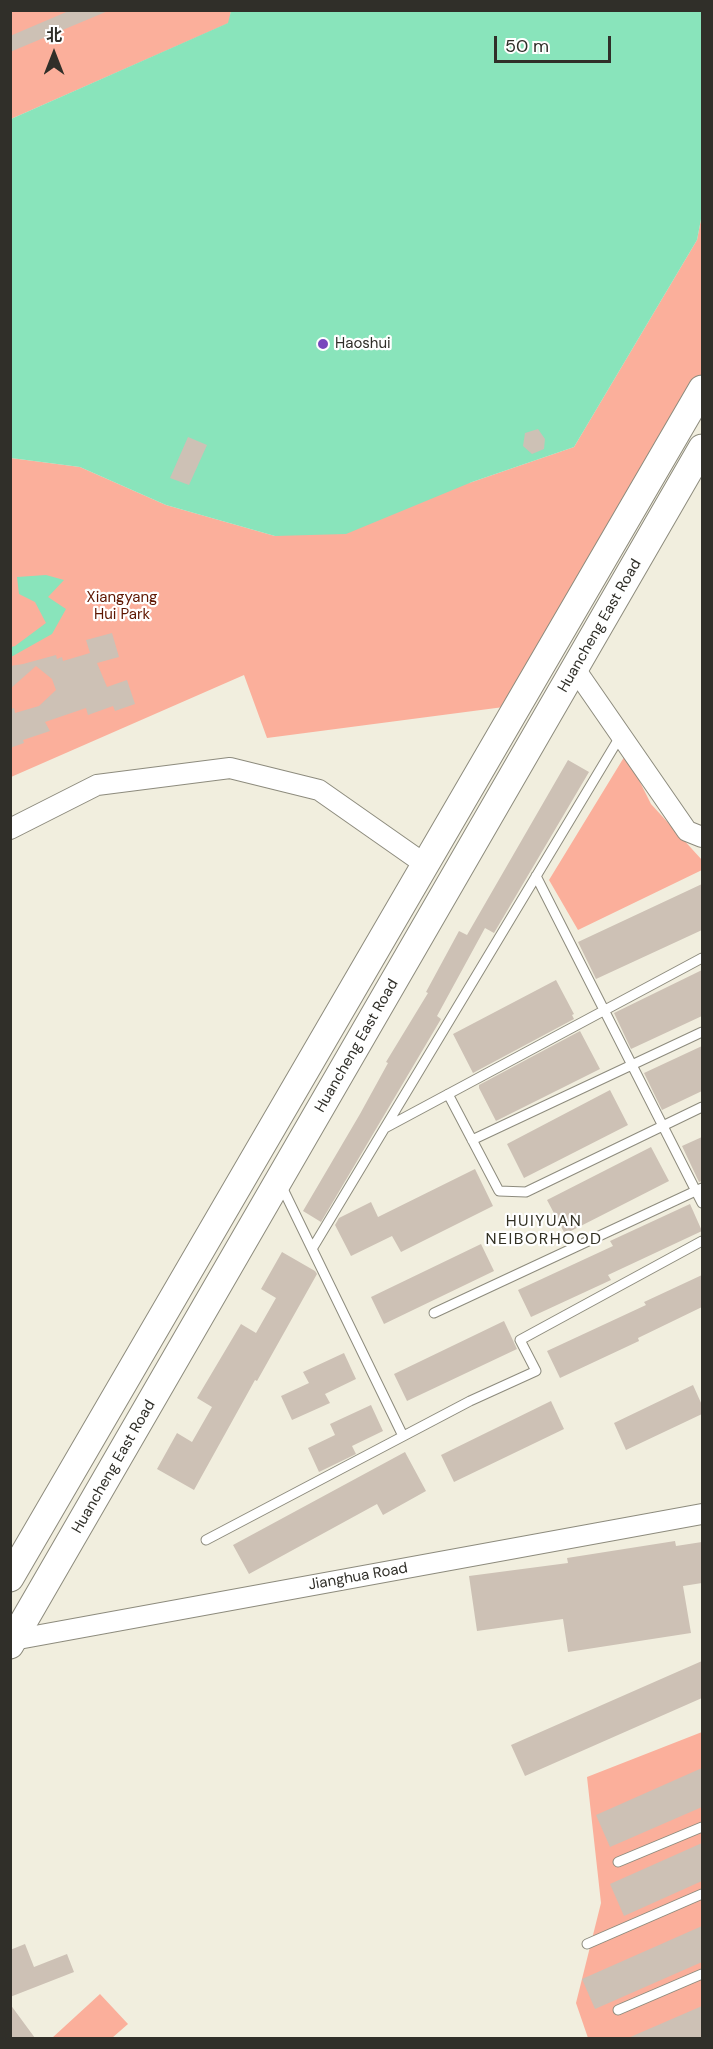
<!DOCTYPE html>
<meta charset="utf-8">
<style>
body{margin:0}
#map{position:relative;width:713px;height:2049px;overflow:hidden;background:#f1eede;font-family:"DM Sans","Noto Sans SC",sans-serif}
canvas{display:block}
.frame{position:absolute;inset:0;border:12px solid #302f29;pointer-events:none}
.north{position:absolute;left:24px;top:24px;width:60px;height:60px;-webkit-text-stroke:4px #fff;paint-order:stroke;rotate:0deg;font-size:16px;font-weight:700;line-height:24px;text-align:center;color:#302f29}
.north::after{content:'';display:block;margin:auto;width:21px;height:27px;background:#302f29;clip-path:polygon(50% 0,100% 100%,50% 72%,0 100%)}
.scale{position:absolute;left:494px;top:36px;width:117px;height:27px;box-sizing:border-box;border:3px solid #302f29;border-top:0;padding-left:8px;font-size:18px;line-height:21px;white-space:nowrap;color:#302f29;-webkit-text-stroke:4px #fff;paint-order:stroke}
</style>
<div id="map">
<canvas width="713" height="2049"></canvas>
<div class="frame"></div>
<div class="north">北</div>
<div class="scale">50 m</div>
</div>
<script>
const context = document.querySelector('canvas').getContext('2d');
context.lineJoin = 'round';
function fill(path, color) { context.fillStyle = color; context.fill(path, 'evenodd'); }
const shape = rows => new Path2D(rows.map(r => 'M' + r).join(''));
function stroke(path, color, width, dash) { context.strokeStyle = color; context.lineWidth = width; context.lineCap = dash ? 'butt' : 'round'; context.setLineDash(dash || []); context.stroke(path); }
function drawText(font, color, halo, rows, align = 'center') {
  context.font = font + ' "DM Sans",sans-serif'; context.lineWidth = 4.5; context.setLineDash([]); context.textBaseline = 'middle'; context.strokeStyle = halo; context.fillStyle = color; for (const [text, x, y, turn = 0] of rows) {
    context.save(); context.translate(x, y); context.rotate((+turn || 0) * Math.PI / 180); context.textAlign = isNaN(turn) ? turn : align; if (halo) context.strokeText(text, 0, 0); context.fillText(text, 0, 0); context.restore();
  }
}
const green = shape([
 [10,11,231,11,229,23,11,119],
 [702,214,702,389,519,705,267,738,244,675,11,777,11,458,80,467,166,505,275,536,472,482,574,447,697,240],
 [626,754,651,804,702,860,702,870,578,930,549,880],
 [702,1732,702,2038,588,2038,576,2003,601,1903,587,1777],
 [100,1994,128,2024,112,2038,52,2038]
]);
const water = shape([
 [231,11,702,11,702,214,697,240,574,447,472,482,346,534,275,536,166,505,80,467,11,458,11,119,228,23],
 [46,575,64,580,48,597,66,609,52,634,11,657,11,647,15,646,46,623,35,602,19,594,17,577]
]);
const building = shape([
 [71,10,108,11,10,52,10,36],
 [538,429,545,439,544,449,532,454,523,446,525,433],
 [188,437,207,445,189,485,170,478],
 [112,633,119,657,97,663,107,687,127,680,135,704,115,711,113,706,88,715,86,708,45,722,50,731,23,740,24,743,10,748,10,709,14,708,15,713,39,706,56,690,52,679,36,666,10,689,10,666,23,664,56,655,57,659,62,657,63,661,90,653,86,640],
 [568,760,589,772,494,933,485,928,437,1016,441,1019,321,1222,303,1211,360,1114,388,1063,386,1062,428,993,426,992,459,931,467,935],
 [702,884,702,930,596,979,578,942],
 [702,970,702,1016,631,1049,614,1013],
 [556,980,574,1014,572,1015,574,1019,473,1073,453,1034],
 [580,1031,600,1069,496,1121,479,1088,479,1085],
 [702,1046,702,1091,662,1110,644,1073],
 [610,1090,628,1125,524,1178,507,1144],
 [702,1137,702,1181,699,1182,682,1146],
 [651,1147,669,1181,565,1234,547,1200],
 [475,1169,493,1206,401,1252,392,1236,351,1256,335,1225,339,1218,371,1202,378,1217],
 [690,1204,702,1231,608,1275,611,1280,531,1317,518,1290,613,1246,610,1241],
 [481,1244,494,1271,384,1324,371,1297],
 [282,1252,315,1271,317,1274,257,1381,255,1380,194,1490,157,1469,177,1433,192,1442,212,1407,197,1398,241,1324,256,1333,276,1298,261,1289],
 [702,1275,702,1307,638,1338,639,1341,560,1378,547,1351,646,1305,644,1302],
 [504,1321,517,1349,407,1401,394,1374],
 [344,1353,356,1379,325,1394,330,1403,292,1420,281,1396,309,1383,303,1372],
 [693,1385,702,1405,702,1414,626,1450,614,1423],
 [551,1401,564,1429,454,1482,441,1455],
 [371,1405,383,1431,352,1446,356,1454,319,1472,308,1448,335,1435,330,1424],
 [405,1452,426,1491,383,1515,377,1504,249,1574,233,1545],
 [675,1541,676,1546,702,1542,702,1583,683,1586,691,1633,568,1652,563,1619,477,1631,469,1576,568,1563,567,1558],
 [702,1661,702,1698,525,1776,511,1745],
 [702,1768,702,1807,610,1847,596,1815],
 [702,1843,702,1881,624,1916,610,1884],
 [702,1926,702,1962,595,2009,582,1979],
 [25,1944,34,1967,67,1954,74,1972,10,1997,10,1950],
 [10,2004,35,2038,10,2038],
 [702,2006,702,2038,628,2038]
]);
const service = shape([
 [536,876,702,1203],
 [448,1094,499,1191,526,1192,702,1107],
 [385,1128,702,958],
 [472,1140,702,1032],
 [281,1185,403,1436],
 [312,1249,621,735],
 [434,1313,702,1188],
 [206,1540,470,1401,536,1371,520,1340,702,1241],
 [618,1862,702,1827],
 [587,1944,702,1894],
 [618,2010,702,1974]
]);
const minor = shape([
 [575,669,687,831,702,837],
 [10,829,97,785,230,768,319,790,426,865],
 [13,1640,702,1514]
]);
const secondary = shape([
 [10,1578,702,389],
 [10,1645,702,448]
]);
const markers = [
 [323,344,6,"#7946bd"]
];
const poiNames = [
 ["Haoshui",335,344]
];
const parkNames = [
 ["Xiangyang",122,598],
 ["Hui Park",122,615]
];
const streetNames = [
 ["Huancheng East Road",600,626,-60],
 ["Huancheng East Road",357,1046,-60],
 ["Huancheng East Road",114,1467,-60],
 ["Jianghua Road",358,1577,-10]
];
const neighbourhoodNames = [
 ["HUIYUAN",544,1222],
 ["NEIBORHOOD",544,1240]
];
fill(green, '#fbaf9b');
fill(water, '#89e4bb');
fill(building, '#cdc1b5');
stroke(service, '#8d8b7d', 11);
stroke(minor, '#8d8b7d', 22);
stroke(secondary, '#8d8b7d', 29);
stroke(service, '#fff', 9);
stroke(minor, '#fff', 20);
stroke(secondary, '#fff', 27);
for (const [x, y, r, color] of markers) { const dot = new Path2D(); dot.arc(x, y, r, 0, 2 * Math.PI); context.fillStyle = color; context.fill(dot); stroke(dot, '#fff', 2); }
drawText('15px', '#302f29', '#fff', poiNames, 'left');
drawText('15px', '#5e1601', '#fff', parkNames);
drawText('15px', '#302f29', '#fff', streetNames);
context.letterSpacing = '1.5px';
drawText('16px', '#333124', '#fff', neighbourhoodNames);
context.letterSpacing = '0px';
</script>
